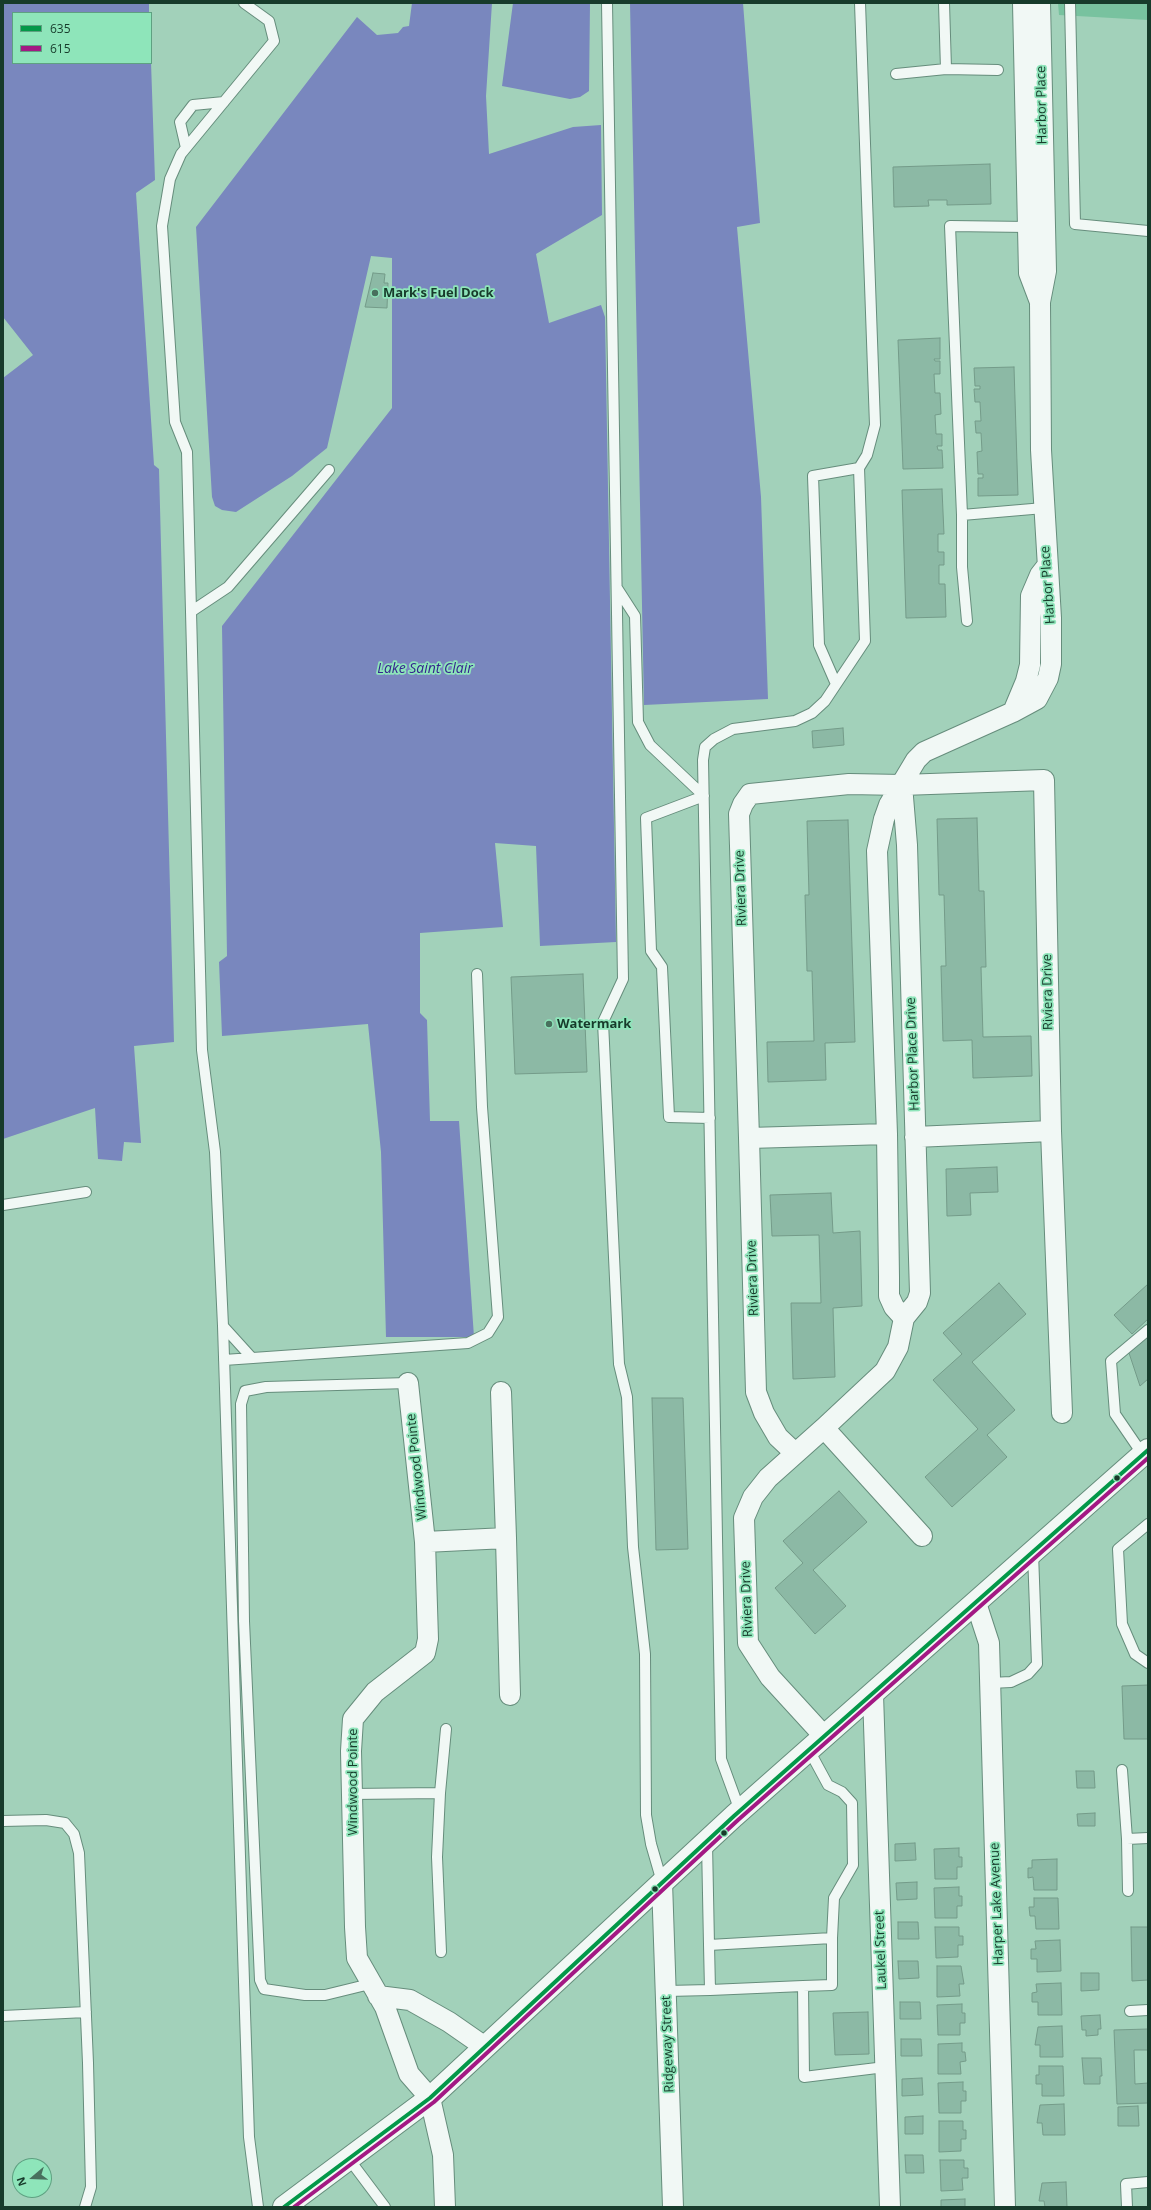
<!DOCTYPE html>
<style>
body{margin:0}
#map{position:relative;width:1151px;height:2210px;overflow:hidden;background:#a2d1ba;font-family:"Open Sans",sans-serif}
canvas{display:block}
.frame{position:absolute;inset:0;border:4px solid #173b2b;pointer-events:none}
.legend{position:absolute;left:12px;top:12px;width:140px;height:52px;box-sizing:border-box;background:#8ee5ba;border:1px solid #5ea181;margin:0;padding:5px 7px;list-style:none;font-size:12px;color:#173b2b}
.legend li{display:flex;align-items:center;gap:8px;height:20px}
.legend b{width:20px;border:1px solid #5ea181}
.north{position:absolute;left:12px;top:2158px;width:40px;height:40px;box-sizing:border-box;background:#8ee5ba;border:1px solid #5ea181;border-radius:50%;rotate:251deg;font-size:11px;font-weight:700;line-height:16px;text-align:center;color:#173b2b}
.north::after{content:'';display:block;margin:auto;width:14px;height:18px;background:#48705d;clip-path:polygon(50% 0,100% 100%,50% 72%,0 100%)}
</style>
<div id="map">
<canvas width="1151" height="2210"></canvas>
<div class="frame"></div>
<ul class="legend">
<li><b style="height:5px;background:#039849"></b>635</li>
<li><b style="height:5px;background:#a31984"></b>615</li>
</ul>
<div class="north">N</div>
</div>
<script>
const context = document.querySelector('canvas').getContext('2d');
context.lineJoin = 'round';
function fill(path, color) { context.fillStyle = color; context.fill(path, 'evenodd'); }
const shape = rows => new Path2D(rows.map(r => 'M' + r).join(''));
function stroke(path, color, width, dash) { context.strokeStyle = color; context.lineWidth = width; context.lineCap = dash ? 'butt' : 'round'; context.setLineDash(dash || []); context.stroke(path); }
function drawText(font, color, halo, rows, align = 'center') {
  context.font = font + ' "Open Sans",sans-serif'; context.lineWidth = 3.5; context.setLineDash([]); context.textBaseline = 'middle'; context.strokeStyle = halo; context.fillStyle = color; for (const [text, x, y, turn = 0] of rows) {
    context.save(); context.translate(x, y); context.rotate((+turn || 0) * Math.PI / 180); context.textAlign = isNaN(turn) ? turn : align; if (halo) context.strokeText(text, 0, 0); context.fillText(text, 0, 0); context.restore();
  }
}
const green = shape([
 [1058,3,1148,3,1148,20,1059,15]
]);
const water = shape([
 [3,3,149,3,149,13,13,13,13,63,151,62,155,180,136,193,154,465,159,469,174,1042,134,1046,141,1143,124,1142,122,1161,98,1159,95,1108,3,1139,3,378,33,355,3,317],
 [412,3,492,3,486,96,489,154,573,127,601,125,602,215,536,254,549,323,601,305,605,317,616,942,540,946,536,846,495,843,503,927,420,933,420,1013,427,1020,430,1121,459,1121,474,1337,386,1337,381,1152,368,1024,222,1036,219,962,227,956,222,626,392,408,392,258,371,256,327,448,292,476,236,512,222,510,215,506,212,497,196,227,357,17,377,35,398,33,403,27,409,26],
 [513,3,590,3,589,91,580,97,570,99,502,86],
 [630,3,743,3,760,223,737,227,761,497,768,699,644,705]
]);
const building = shape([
 [990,164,991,204,947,205,947,200,928,200,929,206,894,207,893,167,990,164],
 [373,273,385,274,384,283,388,283,387,308,365,307,373,273],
 [940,338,940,359,934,359,935,361,940,361,940,374,934,374,935,393,940,393,941,414,935,415,936,434,942,434,942,446,937,446,938,450,942,450,943,468,903,469,898,340,940,338],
 [1014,367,1018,495,978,496,978,478,983,478,983,474,978,474,977,452,982,451,981,433,976,433,975,421,981,421,980,402,975,402,974,389,980,389,980,386,975,386,974,368,1014,367],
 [942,489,944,534,938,534,938,552,944,552,944,565,939,565,939,584,945,584,946,617,906,618,902,490,942,489],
 [843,728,844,745,813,748,812,731,843,728],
 [977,818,979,891,984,891,986,967,981,967,983,1037,1031,1036,1032,1076,973,1078,972,1040,943,1041,941,966,946,966,944,895,939,895,937,819,977,818],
 [848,820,855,1042,825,1043,826,1080,768,1082,767,1042,814,1041,812,971,807,971,805,895,809,895,807,821,848,820],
 [583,974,587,1072,515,1074,511,977,583,974],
 [997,1167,998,1192,970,1193,971,1215,947,1216,946,1169,997,1167],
 [831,1193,833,1233,860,1231,862,1306,833,1308,835,1377,793,1379,791,1303,821,1303,819,1235,772,1236,770,1195,831,1193],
 [999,1283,1026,1314,972,1362,1015,1410,987,1435,1007,1457,952,1507,925,1477,978,1429,933,1380,962,1354,943,1333,999,1283],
 [1148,1284,1148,1319,1132,1334,1114,1315,1148,1284],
 [1148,1333,1148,1379,1140,1386,1128,1350,1148,1333],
 [652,1398,683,1398,688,1549,656,1550,652,1398],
 [839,1491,867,1522,813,1570,846,1606,815,1634,775,1588,803,1563,783,1541,839,1491],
 [1148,1685,1148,1739,1124,1739,1122,1686,1148,1685],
 [1076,1771,1094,1771,1095,1788,1077,1788,1076,1771],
 [1095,1813,1095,1826,1078,1826,1077,1814,1095,1813],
 [915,1843,916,1860,895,1861,895,1844,915,1843],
 [959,1848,959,1857,962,1857,962,1867,957,1867,957,1879,935,1879,934,1849,959,1848],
 [1057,1859,1057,1890,1034,1890,1033,1877,1028,1878,1028,1868,1032,1868,1032,1860,1057,1859],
 [917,1882,917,1899,897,1900,896,1883,917,1882],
 [959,1887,959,1896,962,1896,962,1906,957,1906,957,1918,935,1918,934,1888,959,1887],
 [1034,1898,1058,1898,1059,1929,1036,1929,1035,1916,1030,1916,1029,1907,1034,1907,1034,1898],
 [898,1922,918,1922,919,1939,898,1939,898,1922],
 [935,1927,959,1927,959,1936,963,1936,963,1945,958,1945,958,1957,936,1958,935,1927],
 [1131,1927,1148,1927,1148,1980,1132,1981,1131,1927],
 [1060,1940,1061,1971,1037,1972,1037,1959,1031,1959,1031,1949,1036,1949,1035,1941,1060,1940],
 [898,1961,918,1961,919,1978,899,1979,898,1961],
 [937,1966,961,1966,964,1984,959,1984,960,1996,937,1997,937,1966],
 [1081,1973,1099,1973,1099,1990,1081,1991,1081,1973],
 [1061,1983,1062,2015,1038,2015,1038,2002,1032,2002,1032,1993,1037,1992,1036,1984,1061,1983],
 [900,2002,920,2002,921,2019,900,2019,900,2002],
 [962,2004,962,2013,965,2013,965,2023,960,2023,960,2035,938,2035,937,2005,962,2004],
 [868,2012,869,2054,835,2055,833,2013,868,2012],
 [1100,2015,1101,2029,1098,2029,1098,2035,1086,2036,1086,2030,1082,2030,1081,2016,1100,2015],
 [1062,2026,1063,2057,1040,2057,1040,2045,1035,2045,1038,2027,1062,2026],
 [1148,2029,1148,2050,1134,2050,1135,2084,1148,2083,1148,2103,1117,2104,1114,2030,1148,2029],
 [901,2039,921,2039,922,2056,901,2056,901,2039],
 [962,2043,962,2052,965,2052,966,2061,960,2062,961,2074,938,2074,938,2044,962,2043],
 [1082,2058,1101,2058,1102,2076,1100,2076,1100,2084,1084,2084,1082,2058],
 [1039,2066,1063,2066,1064,2096,1042,2096,1042,2084,1036,2084,1036,2075,1039,2075,1039,2066],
 [922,2078,923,2095,902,2096,902,2079,922,2078],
 [963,2082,963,2091,966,2091,966,2101,961,2101,961,2113,939,2113,938,2083,963,2082],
 [1064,2104,1065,2135,1043,2135,1042,2123,1037,2123,1040,2105,1064,2104],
 [1138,2106,1139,2126,1118,2126,1118,2107,1138,2106],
 [923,2116,923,2134,905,2134,905,2117,923,2116],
 [939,2121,963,2121,963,2130,966,2130,966,2139,961,2139,961,2151,939,2152,939,2121],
 [905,2155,923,2155,924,2173,906,2173,905,2155],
 [940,2160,964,2160,964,2168,968,2168,968,2178,962,2178,963,2190,941,2191,940,2160],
 [1066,2182,1067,2207,1045,2207,1044,2201,1039,2201,1042,2183,1066,2182],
 [965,2199,965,2207,941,2207,941,2200,965,2199]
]);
const lane = shape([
 [244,3,269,21,274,41,181,154,170,179,162,226,175,422,187,452,202,1050,215,1152,223,1326,249,2137,258,2207],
 [607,3,623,979,603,1022,619,1364,627,1397,633,1547,645,1654,646,1815,651,1844,662,1882],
 [1070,3,1075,224,1148,231],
 [946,69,998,70],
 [896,74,946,69,944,3],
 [186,148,180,122,193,105,224,102],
 [962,515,1044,508],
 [617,588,635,616,638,722,650,745,704,796,646,818,651,951,662,967,669,1117,710,1118],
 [192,611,228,587,329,470],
 [967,621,962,567,962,515,950,226,1028,227],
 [836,684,819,645,813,476,859,468],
 [3,1205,86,1192],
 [223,1326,252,1358],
 [224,1360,468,1343,488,1333,498,1317,482,1107,477,974],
 [1143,1455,1115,1414,1111,1361,1148,1330],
 [1148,1524,1118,1549,1122,1624,1135,1654,1148,1663],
 [990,1683,1011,1682,1028,1674,1037,1664,1033,1553],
 [809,1750,828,1785,842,1792,852,1803,853,1865,834,1898,832,1938],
 [1122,1770,1127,1839],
 [440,1793,446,1729],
 [352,1794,440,1793,437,1857,441,1952],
 [740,1811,721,1759,703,760,705,747,714,739,733,729,795,721,812,713,825,701,865,641,859,468,867,455,875,425,860,3],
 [3,1821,46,1820,65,1823,74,1834,79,1853,88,2063,91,2187,85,2207],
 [707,1843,709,1945],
 [1128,1891,1127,1839,1148,1838],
 [370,1984,325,1995,305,1995,264,1989,260,1980,244,1621,241,1404,245,1391,266,1387,408,1383],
 [803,1986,710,1990,709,1945,832,1938,832,1985,803,1986,804,2077,885,2067],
 [667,1991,710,1990],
 [1130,2011,1148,2010],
 [3,2016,86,2012],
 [349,2159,385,2207],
 [1127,2207,1126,2184,1148,2182]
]);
const street = shape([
 [1023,3,1029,273,1040,302],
 [1013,712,1026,681,1030,665,1031,596,1040,575,1047,566],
 [887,1134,749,1138,739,814,743,804,750,794,849,784,902,785,1044,780,1051,1131,1062,1413],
 [915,1137,1051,1131],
 [749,1138,756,1392,764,1413,778,1437,795,1453],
 [904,1318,894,1307,889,1296,889,1277,887,1134,877,851,884,819,889,805,916,760,924,752,1013,712,1037,699,1048,678,1051,664,1051,618,1041,450,1040,302,1046,271,1040,3],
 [408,1383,425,1542,428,1639,425,1653,375,1692,353,1719,351,1751,355,1927,357,1958,385,2007,409,2074,430,2098,443,2155,445,2207],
 [824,1428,922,1536],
 [506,1538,510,1695],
 [425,1542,506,1538,501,1392],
 [976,1603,989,1643,1005,2207],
 [873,1694,890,2207],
 [824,1736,770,1677,748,1643,744,1518,753,1497,768,1478,824,1428,885,1371,898,1347,904,1318,917,1302,920,1293,907,845,902,785],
 [662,1882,673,2207],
 [378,1996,410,2000,449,2022,485,2047]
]);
const secondary = shape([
 [284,2207,430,2098,734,1816,1148,1450]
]);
const bus1 = shape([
 [284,2207,430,2098,734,1816,1148,1450]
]);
const bus2 = shape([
 [294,2207,434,2102,738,1820,1148,1458]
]);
const markers = [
 [375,293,4,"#48705d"],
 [549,1024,4,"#48705d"],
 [1117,1478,3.5,"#173b2b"],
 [724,1833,3.5,"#173b2b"],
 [655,1889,3.5,"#173b2b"]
];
const streetNames = [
 ["Harbor Place",1042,105,-91],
 ["Harbor Place",1048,585,-94],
 ["Riviera Drive",741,888,-92],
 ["Riviera Drive",1048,992,-91],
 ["Harbor Place Drive",913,1054,-92],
 ["Riviera Drive",753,1278,-92],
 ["Windwood Pointe",417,1467,-96],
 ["Riviera Drive",747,1599,-92],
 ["Windwood Pointe",353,1782,-90],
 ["Harper Lake Avenue",997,1904,-92],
 ["Laukel Street",881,1950,-92],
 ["Ridgeway Street",668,2044,-92]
];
const poiNames = [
 ["Mark's Fuel Dock",383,293],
 ["Watermark",557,1024]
];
const waterNames = [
 ["Lake Saint Clair",425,669]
];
fill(green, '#78c29f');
fill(water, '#7987be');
fill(building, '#8cb9a5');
stroke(building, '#749b89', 1);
stroke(lane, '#668d7c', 12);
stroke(street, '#668d7c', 22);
stroke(secondary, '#668d7c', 24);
stroke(lane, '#f1f8f5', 10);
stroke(street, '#f1f8f5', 20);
stroke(secondary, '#f1f8f5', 22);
stroke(bus1, '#039849', 4);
stroke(bus2, '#a31984', 4);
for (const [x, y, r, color] of markers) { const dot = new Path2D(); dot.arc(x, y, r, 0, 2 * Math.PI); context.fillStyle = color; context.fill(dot); stroke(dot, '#8ee5ba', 1.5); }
drawText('13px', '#173b2b', '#8ee5ba', streetNames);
drawText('bold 13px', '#173b2b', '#8ee5ba', poiNames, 'left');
drawText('italic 14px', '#35238e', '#8ee5ba', waterNames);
</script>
